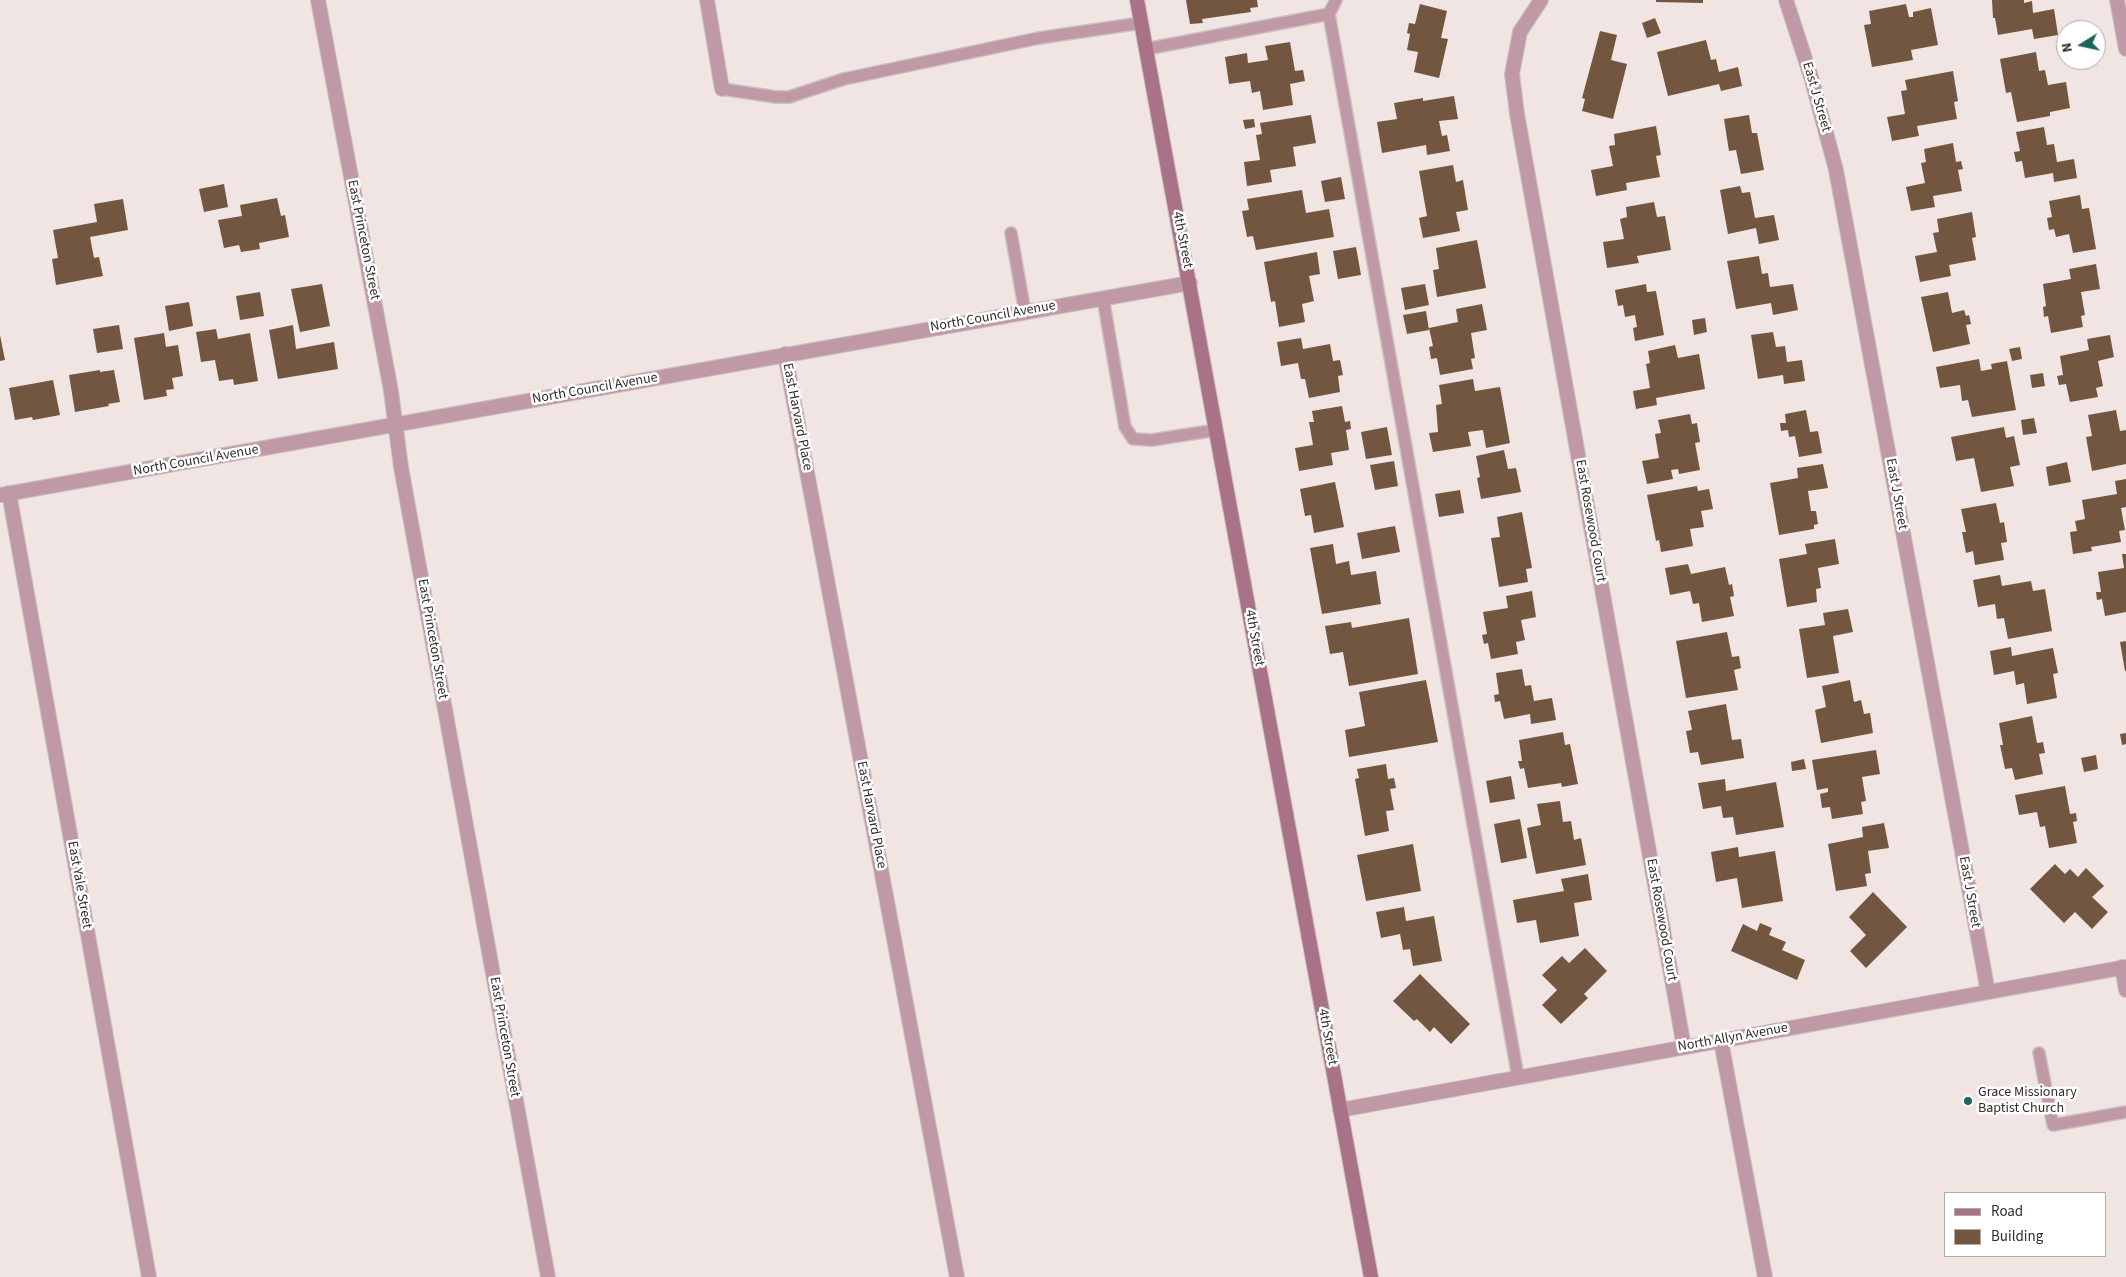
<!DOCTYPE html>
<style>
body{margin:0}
#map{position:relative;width:2126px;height:1277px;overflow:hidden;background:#f1e5e3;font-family:"Source Sans 3",sans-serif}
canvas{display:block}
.legend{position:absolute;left:1944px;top:1192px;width:162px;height:65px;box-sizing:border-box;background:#fff;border:1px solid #adabab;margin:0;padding:6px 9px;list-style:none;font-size:15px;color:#312d2c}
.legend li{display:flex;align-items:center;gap:10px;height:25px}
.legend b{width:25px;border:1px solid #adabab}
.north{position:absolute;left:2056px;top:20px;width:50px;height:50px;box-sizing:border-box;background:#fff;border:1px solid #adabab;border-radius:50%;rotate:260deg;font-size:14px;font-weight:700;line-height:20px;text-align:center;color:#312d2c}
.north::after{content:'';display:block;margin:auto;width:18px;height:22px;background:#1a655c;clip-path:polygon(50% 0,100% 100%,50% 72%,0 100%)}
</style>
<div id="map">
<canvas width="2126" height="1277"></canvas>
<ul class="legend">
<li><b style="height:6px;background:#aa7286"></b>Road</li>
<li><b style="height:14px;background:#73563f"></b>Building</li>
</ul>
<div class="north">N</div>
</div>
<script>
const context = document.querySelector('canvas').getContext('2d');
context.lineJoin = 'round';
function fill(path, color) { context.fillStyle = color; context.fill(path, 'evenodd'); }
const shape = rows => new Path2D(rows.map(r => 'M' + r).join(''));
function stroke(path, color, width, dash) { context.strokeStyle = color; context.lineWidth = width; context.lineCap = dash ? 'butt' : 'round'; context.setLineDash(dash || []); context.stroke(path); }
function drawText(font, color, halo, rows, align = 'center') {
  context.font = font + ' "Source Sans 3",sans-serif'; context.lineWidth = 5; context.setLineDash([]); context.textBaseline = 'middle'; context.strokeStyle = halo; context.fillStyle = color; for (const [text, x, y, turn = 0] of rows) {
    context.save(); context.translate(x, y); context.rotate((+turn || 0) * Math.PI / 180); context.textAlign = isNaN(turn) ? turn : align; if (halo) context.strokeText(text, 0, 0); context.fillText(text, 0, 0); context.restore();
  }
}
const building = shape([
 [1186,0,1257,0,1258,7,1250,8,1251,12,1202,19,1203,23,1190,24],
 [1656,0,1703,0,1703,3,1656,2],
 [1992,0,2024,0,2024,3,2032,1,2033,13,2054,9,2058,35,2034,39,2032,29,1998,35,1995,18,1993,18],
 [1420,4,1447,11,1441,38,1448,39,1439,78,1414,72,1418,52,1407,50,1410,34,1407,33,1409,23,1415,24],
 [1906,4,1909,17,1913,17,1913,12,1931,8,1938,45,1911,50,1913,60,1872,67,1864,25,1871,24,1869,11],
 [1655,18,1661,33,1647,38,1642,23],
 [1600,31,1617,35,1611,60,1627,64,1613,119,1582,111,1585,99,1582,98],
 [1706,40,1711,60,1716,59,1719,72,1738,67,1742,86,1721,91,1719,84,1668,96,1657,52],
 [1290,42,1295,71,1303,70,1305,81,1290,84,1293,105,1263,110,1260,91,1252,93,1250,81,1229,84,1225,57,1247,53,1248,63,1268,60,1265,46],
 [2036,52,2039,71,2045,70,2048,85,2066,82,2070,108,2050,112,2050,116,2017,122,2011,92,2006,93,2000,59],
 [1953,71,1958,101,1954,102,1957,119,1917,126,1919,136,1892,141,1887,117,1905,114,1901,91,1907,90,1905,80],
 [1454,96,1458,119,1439,121,1442,136,1447,135,1450,151,1427,155,1426,145,1382,153,1377,122,1397,119,1394,103,1423,98,1423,101],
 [1311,115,1316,143,1293,147,1296,166,1270,170,1272,182,1247,186,1244,162,1260,160,1256,135,1262,134,1260,123],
 [1749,115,1752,133,1757,133,1764,170,1741,174,1736,150,1729,151,1724,119],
 [1254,119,1255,127,1245,129,1243,120],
 [1656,126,1661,155,1656,156,1660,177,1626,183,1627,190,1596,196,1591,170,1613,166,1609,146,1615,145,1614,134],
 [2044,127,2047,145,2054,144,2057,162,2074,159,2077,178,2054,182,2053,173,2025,178,2022,161,2016,162,2014,152,2020,151,2016,132],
 [1953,143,1956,162,1961,161,1963,169,1958,170,1962,191,1933,196,1935,207,1911,211,1906,187,1925,183,1921,163,1926,162,1924,149],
 [1453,165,1456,182,1463,180,1468,210,1456,212,1460,231,1423,238,1419,218,1427,216,1419,171],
 [1341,177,1345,199,1325,202,1321,181],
 [224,184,228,207,204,212,199,189],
 [1740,186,1742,193,1750,192,1755,218,1774,215,1779,240,1759,244,1756,228,1728,234,1720,190],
 [1302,190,1306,213,1329,209,1334,237,1256,250,1253,236,1247,237,1242,211,1249,210,1247,199],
 [2080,195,2082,209,2089,208,2096,249,2073,253,2069,234,2056,237,2054,229,2049,230,2047,218,2052,217,2049,201],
 [277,198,281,216,285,215,289,237,259,243,260,249,241,252,239,245,224,248,218,220,242,216,240,205],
 [123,199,128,230,90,237,94,258,99,257,103,276,56,285,52,259,58,258,53,230,97,222,94,204],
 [1654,202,1657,217,1665,216,1671,250,1637,256,1639,263,1607,268,1603,242,1624,239,1620,219,1627,217,1626,207],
 [1972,212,1976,237,1972,238,1976,260,1949,265,1951,276,1920,282,1915,256,1937,252,1933,233,1939,232,1937,219],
 [1477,240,1486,288,1437,297,1433,270,1439,269,1436,248],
 [1356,247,1361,275,1338,279,1333,251],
 [1317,252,1320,274,1309,276,1314,301,1302,304,1305,322,1279,327,1275,301,1271,302,1264,262],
 [1759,256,1762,274,1768,273,1770,287,1793,284,1798,310,1773,315,1771,303,1736,309,1727,261],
 [2096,264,2100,289,2081,292,2085,315,2081,316,2083,327,2051,333,2048,316,2044,317,2043,307,2046,306,2043,284,2071,279,2069,269],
 [322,284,330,326,300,332,291,289],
 [1425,284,1429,305,1405,310,1401,288],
 [1646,284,1647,292,1656,291,1664,335,1635,341,1633,328,1637,327,1635,315,1625,317,1623,305,1618,306,1615,290],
 [260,292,264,316,240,320,236,296],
 [1948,292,1952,313,1964,310,1966,316,1969,315,1971,324,1966,325,1970,344,1933,352,1921,297],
 [189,302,193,326,169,331,165,306],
 [1482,304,1487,330,1471,333,1475,358,1471,359,1473,369,1440,375,1437,358,1431,359,1429,347,1433,346,1429,328,1458,322,1456,309],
 [1426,311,1429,330,1407,334,1403,315],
 [1705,318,1707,332,1694,335,1692,320],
 [119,325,123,349,97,353,93,329],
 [293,325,296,349,334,342,338,369,278,379,269,330],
 [216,329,218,339,250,333,258,381,234,385,233,379,219,381,215,360,201,362,196,332],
 [1773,332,1776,347,1785,346,1787,362,1802,360,1805,381,1784,384,1783,375,1758,379,1751,335],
 [164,333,166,347,178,345,183,376,172,378,174,389,166,390,167,396,144,400,134,338],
 [0,335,5,360,0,361],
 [2110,335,2114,357,2098,361,2103,386,2096,388,2098,397,2070,402,2066,384,2059,385,2057,376,2063,375,2060,356,2089,350,2087,339],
 [1301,338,1303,349,1330,344,1333,361,1340,360,1343,375,1338,376,1340,392,1309,398,1305,379,1301,379,1298,363,1281,366,1277,342],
 [1675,345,1678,358,1699,354,1705,389,1656,398,1657,405,1636,409,1633,391,1650,388,1646,364,1650,363,1648,351],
 [2020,347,2022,359,2012,361,2009,349],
 [1979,359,1981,371,1992,369,1991,364,2007,361,2016,410,1972,417,1968,400,1962,401,1960,385,1940,388,1936,367],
 [100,370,100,372,114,370,120,402,108,404,109,406,75,412,69,375],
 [2043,373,2045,386,2032,388,2030,375],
 [1473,379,1475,391,1500,387,1510,443,1486,448,1483,430,1468,432,1471,446,1433,452,1429,433,1438,432,1436,405,1442,404,1439,385],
 [53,380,60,415,33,420,32,417,15,420,9,388],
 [1342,406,1345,422,1350,421,1351,429,1346,430,1349,450,1331,453,1333,465,1299,471,1295,448,1313,445,1309,422,1314,422,1312,411],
 [1806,410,1810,432,1818,431,1822,453,1799,457,1795,436,1789,437,1788,430,1781,431,1780,423,1786,423,1785,414],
 [2116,410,2120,431,2126,430,2126,464,2092,471,2086,437,2092,436,2088,415],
 [1690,414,1692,424,1697,423,1700,442,1695,443,1700,470,1679,474,1678,469,1671,470,1673,479,1647,484,1642,461,1659,458,1655,434,1661,433,1658,420],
 [2034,418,2037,433,2023,435,2021,420],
 [1387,427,1392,455,1366,459,1361,432],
 [2004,427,2006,438,2014,436,2020,465,2010,467,2014,486,1981,492,1974,458,1956,461,1951,437],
 [1504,450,1508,469,1516,468,1521,492,1481,499,1477,478,1480,477,1476,456],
 [1394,461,1398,486,1375,490,1370,465],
 [2067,462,2071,482,2049,486,2046,467],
 [1823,464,1828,488,1808,491,1811,511,1816,511,1818,524,1814,525,1814,529,1779,535,1770,483,1798,478,1797,468],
 [2126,479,2126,507,2121,508,2125,530,2119,531,2121,542,2091,547,2092,551,2073,554,2070,532,2077,531,2075,521,2085,519,2082,500,2117,494,2115,481],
 [1335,482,1344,527,1314,533,1311,515,1305,516,1300,489],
 [1697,486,1698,491,1709,489,1713,509,1701,511,1704,527,1690,529,1693,546,1661,552,1659,540,1656,541,1647,495],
 [1460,490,1464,513,1439,517,1435,494],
 [1996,503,2000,523,2004,522,2007,542,2001,543,2004,560,1975,565,1973,551,1966,553,1962,532,1966,532,1961,509],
 [1522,512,1532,568,1526,569,1528,582,1499,587,1491,538,1500,537,1497,517],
 [1395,526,1400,552,1362,559,1357,533],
 [1835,539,1839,564,1818,568,1821,588,1816,589,1817,602,1787,607,1779,559,1807,554,1805,544],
 [1333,544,1336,564,1349,561,1351,575,1376,571,1381,604,1322,614,1310,548],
 [2122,554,2126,554,2126,612,2105,616,2102,599,2097,600,2096,592,2101,592,2098,572,2124,568],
 [1688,564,1691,574,1725,567,1729,585,1732,584,1734,596,1730,597,1734,616,1702,622,1699,603,1693,604,1690,591,1670,595,1665,568],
 [2000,575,2002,586,2031,581,2033,591,2045,589,2052,631,2008,639,2004,618,1997,619,1995,604,1978,607,1973,580],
 [1532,591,1536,617,1521,620,1525,640,1516,642,1518,654,1491,659,1488,643,1484,644,1482,635,1487,634,1483,612,1508,608,1506,596],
 [1848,609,1853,632,1833,636,1839,673,1807,678,1799,629,1825,625,1823,613],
 [1409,618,1418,674,1349,686,1343,652,1330,654,1325,626,1351,622,1352,628],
 [1727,632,1732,657,1739,656,1741,668,1734,670,1738,690,1686,698,1676,641],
 [2126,641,2126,671,2125,671,2120,642],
 [2011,647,2012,656,2053,648,2058,673,2053,674,2057,698,2027,704,2024,683,2016,685,2014,671,1994,675,1990,651],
 [1522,669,1525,686,1531,685,1534,701,1552,698,1556,720,1531,724,1530,714,1504,719,1500,701,1495,702,1494,695,1499,694,1496,673],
 [1426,680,1438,742,1349,757,1345,730,1365,726,1359,692],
 [1850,680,1854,702,1861,700,1864,714,1870,713,1873,733,1821,743,1815,710,1826,707,1822,686],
 [1726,704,1732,740,1741,739,1744,758,1701,765,1698,752,1690,753,1686,731,1692,730,1688,711],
 [2032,716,2037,743,2043,742,2045,753,2039,754,2043,774,2015,780,2012,768,2005,769,2000,745,2003,745,1999,723],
 [1563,732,1565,745,1570,744,1578,784,1562,787,1561,783,1528,788,1524,768,1520,769,1518,761,1522,761,1519,740],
 [2126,733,2126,744,2122,745,2120,734],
 [1876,750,1880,774,1862,777,1866,801,1861,802,1863,814,1832,819,1830,807,1822,808,1820,794,1828,792,1828,788,1817,790,1812,760],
 [2096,755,2098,769,2084,772,2081,758],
 [1804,759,1806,769,1792,771,1791,762],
 [1386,764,1388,779,1394,778,1396,788,1390,789,1394,810,1386,811,1389,831,1365,836,1355,779,1359,778,1357,769],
 [1511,776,1515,799,1490,803,1486,781],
 [1725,779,1726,791,1776,782,1784,827,1736,835,1733,817,1723,818,1721,806,1703,809,1698,783],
 [2065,786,2070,814,2076,813,2077,821,2073,822,2077,843,2049,848,2045,826,2040,827,2037,812,2019,815,2015,795],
 [1560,801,1563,822,1571,821,1574,840,1581,838,1586,865,1536,874,1527,828,1541,825,1537,804],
 [1520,819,1527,858,1501,863,1494,824],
 [1884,823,1889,848,1868,851,1871,873,1865,874,1867,886,1836,891,1828,844,1863,837,1862,827],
 [1413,844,1421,891,1366,901,1357,855],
 [1738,847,1739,857,1775,851,1783,901,1742,908,1737,878,1716,882,1711,852],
 [2055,864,2065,874,2070,869,2078,877,2086,868,2104,886,2092,897,2108,912,2092,929,2075,912,2064,923,2030,889],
 [1588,874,1592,900,1574,903,1579,936,1540,943,1536,920,1517,923,1513,900,1564,891,1561,879],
 [1873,892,1907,927,1866,968,1850,951,1866,935,1849,917],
 [1404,907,1406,921,1434,916,1442,961,1413,966,1410,949,1403,950,1400,934,1381,938,1376,912],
 [1760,923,1772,928,1769,935,1786,942,1782,950,1805,960,1797,980,1731,951,1743,924,1757,931],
 [1585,948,1607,971,1584,994,1588,998,1561,1024,1542,1005,1557,990,1542,975,1562,956,1569,963],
 [1420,974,1470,1024,1451,1044,1434,1027,1430,1032,1417,1019,1414,1021,1393,1001]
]);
const service = shape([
 [1329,14,1518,1077],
 [1146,49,1329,14,1336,0],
 [722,89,776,97,789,97,844,79,1039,38,1141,23],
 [1011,233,1025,312],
 [1103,298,1125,427,1133,439,1152,440,1216,430],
 [2039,1053,2053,1125,2126,1112]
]);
const minor = shape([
 [318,0,391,391,401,467,548,1277],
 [707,0,722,89],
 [1541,0,1520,32,1512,74,1517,114,1684,1047],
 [1786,0,1811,77,1836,170,1988,992],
 [2117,0,2126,49],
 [785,354,957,1277],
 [9,493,149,1277],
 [0,495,1190,283],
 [2122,967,2126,990],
 [1721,1041,1765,1277]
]);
const tertiary = shape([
 [1340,1110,2126,967]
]);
const secondary = shape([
 [1137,0,1371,1277]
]);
const markers = [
 [1968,1101,5,"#1a655c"]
];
const streetNames = [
 ["East J Street",1816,97,74],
 ["East Princeton Street",363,240,79],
 ["4th Street",1182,240,79],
 ["North Council Avenue",993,317,-10],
 ["North Council Avenue",595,389,-10],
 ["East Harvard Place",797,417,79],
 ["North Council Avenue",196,461,-10],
 ["East J Street",1896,494,80],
 ["East Rosewood Court",1590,521,80],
 ["4th Street",1254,638,80],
 ["East Princeton Street",432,639,80],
 ["East Harvard Place",871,815,79],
 ["East Yale Street",79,885,80],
 ["East J Street",1969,892,80],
 ["East Rosewood Court",1661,920,80],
 ["East Princeton Street",504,1037,80],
 ["4th Street",1327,1037,80],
 ["North Allyn Avenue",1733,1038,-10]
];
const poiNames = [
 ["Grace Missionary",1978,1093],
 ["Baptist Church",1978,1109]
];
fill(building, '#73563f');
stroke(service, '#cbc0be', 14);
stroke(minor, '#cbc0be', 16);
stroke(tertiary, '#cbc0be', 16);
stroke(secondary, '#cbc0be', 16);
stroke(service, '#c099a6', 11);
stroke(minor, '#c099a6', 14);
stroke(tertiary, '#c099a6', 14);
stroke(secondary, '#aa7286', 14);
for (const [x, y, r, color] of markers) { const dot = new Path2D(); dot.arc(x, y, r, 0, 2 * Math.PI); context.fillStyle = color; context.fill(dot); stroke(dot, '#fff', 2); }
drawText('14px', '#312d2c', '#fff', streetNames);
drawText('14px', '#312d2c', '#fff', poiNames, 'left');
</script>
